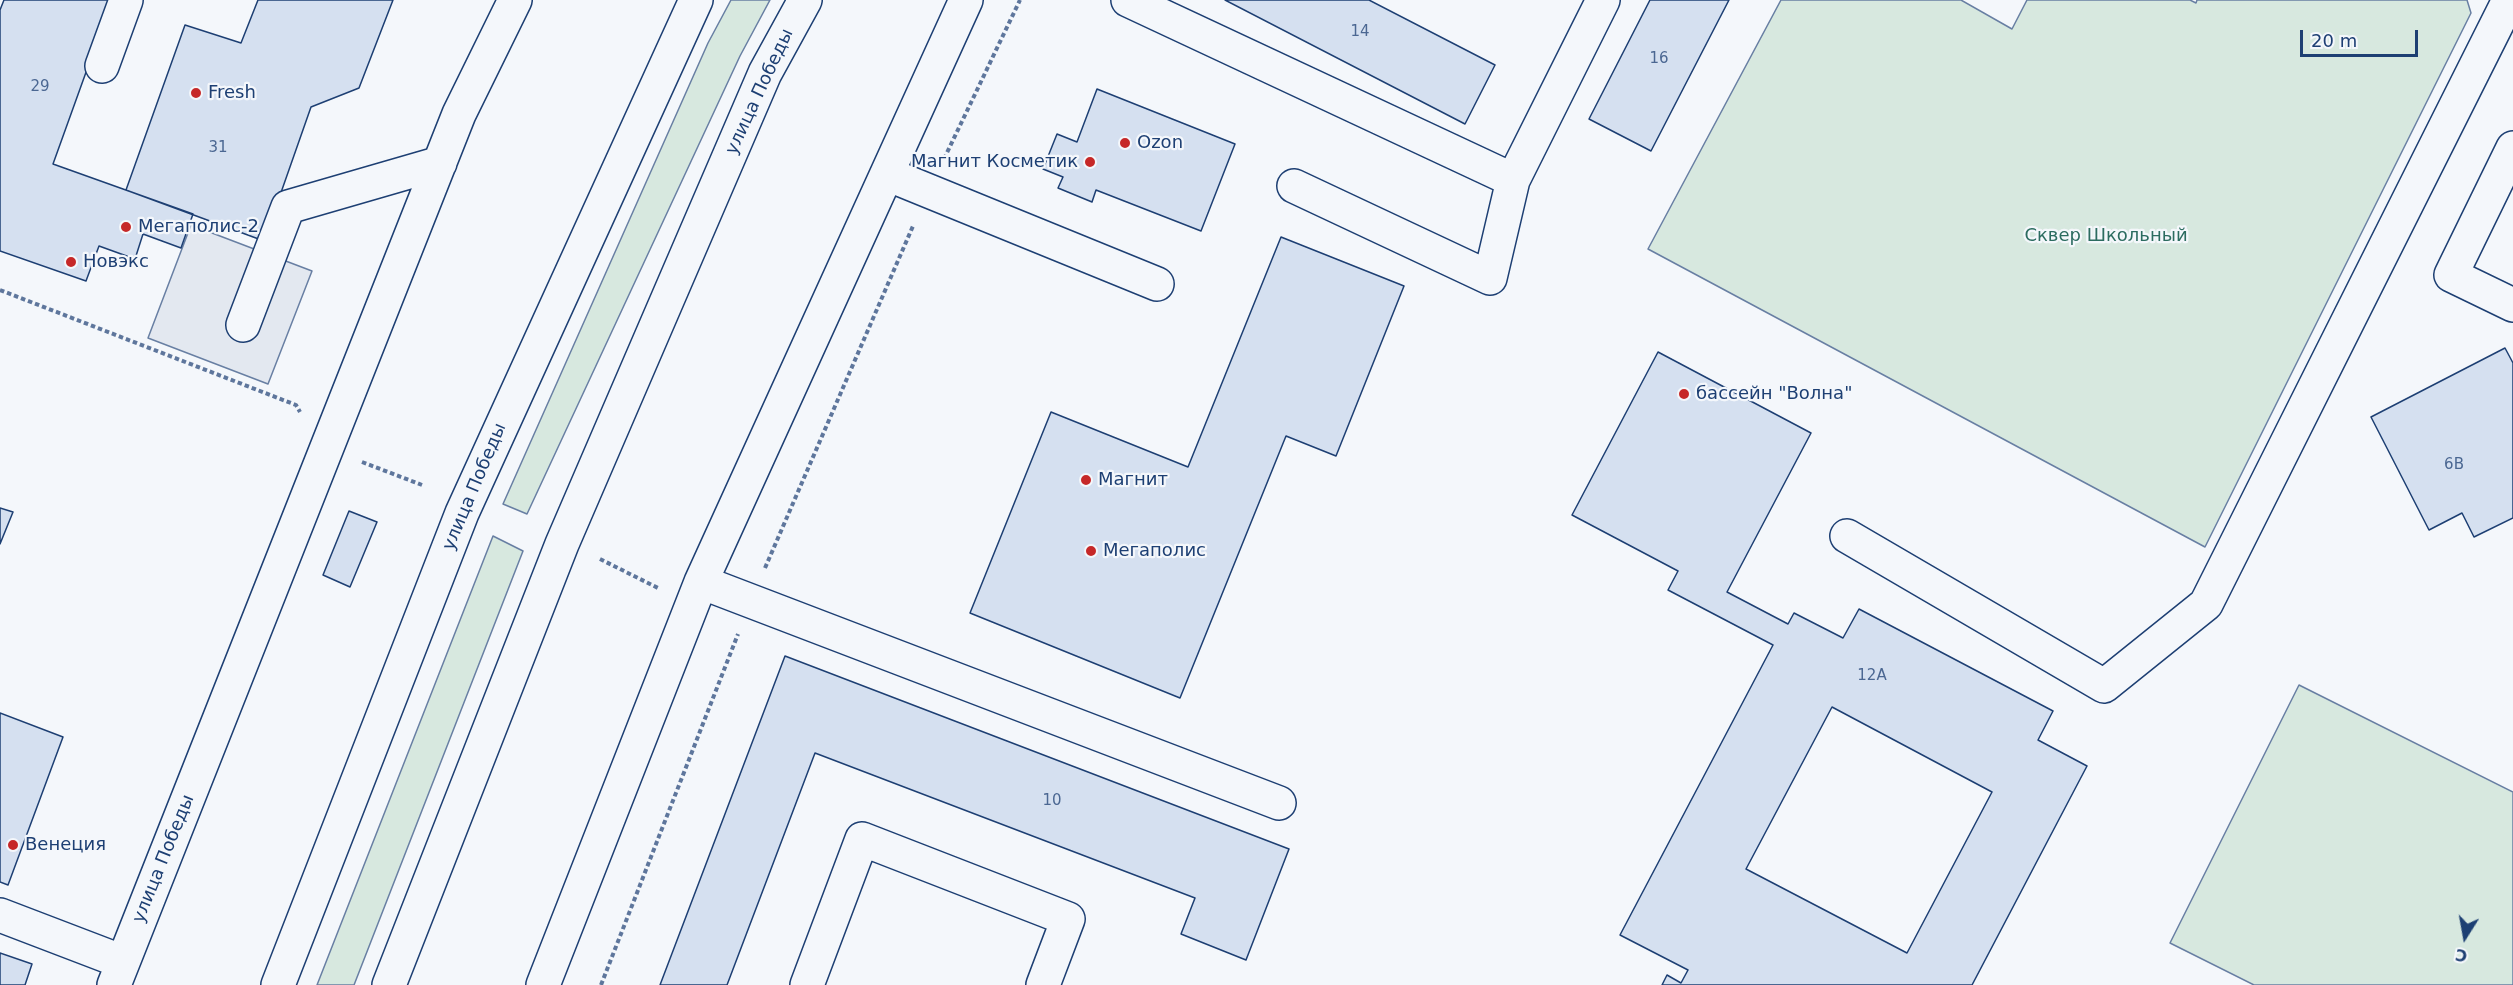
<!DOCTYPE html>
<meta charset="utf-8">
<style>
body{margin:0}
#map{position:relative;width:2513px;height:985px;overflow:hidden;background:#f4f7fb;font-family:"DejaVu Sans",sans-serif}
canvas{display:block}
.north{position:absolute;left:2435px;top:907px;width:60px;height:60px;-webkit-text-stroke:4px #f4f7fb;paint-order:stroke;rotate:191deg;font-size:16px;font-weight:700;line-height:24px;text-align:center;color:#1d3f73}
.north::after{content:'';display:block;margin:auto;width:21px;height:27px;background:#1d3f73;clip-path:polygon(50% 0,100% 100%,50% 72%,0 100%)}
.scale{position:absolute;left:2300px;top:30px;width:118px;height:27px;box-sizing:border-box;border:3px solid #1d3f73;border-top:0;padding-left:8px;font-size:18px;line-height:21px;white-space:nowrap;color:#1d3f73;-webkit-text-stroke:4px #f4f7fb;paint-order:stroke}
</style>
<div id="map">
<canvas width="2513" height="985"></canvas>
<div class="north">С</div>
<div class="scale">20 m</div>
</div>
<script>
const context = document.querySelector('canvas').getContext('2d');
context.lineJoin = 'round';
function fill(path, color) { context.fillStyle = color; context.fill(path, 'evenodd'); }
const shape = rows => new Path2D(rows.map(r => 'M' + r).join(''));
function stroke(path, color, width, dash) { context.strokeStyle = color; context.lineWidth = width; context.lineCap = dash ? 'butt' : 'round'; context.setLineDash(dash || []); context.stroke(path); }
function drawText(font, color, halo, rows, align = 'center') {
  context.font = font + ' "DejaVu Sans",sans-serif'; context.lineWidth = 4.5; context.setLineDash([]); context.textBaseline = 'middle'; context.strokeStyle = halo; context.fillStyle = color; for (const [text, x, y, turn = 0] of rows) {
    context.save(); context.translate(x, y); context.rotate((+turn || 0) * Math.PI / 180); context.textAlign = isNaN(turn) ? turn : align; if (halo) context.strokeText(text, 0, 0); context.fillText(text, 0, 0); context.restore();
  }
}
const green = shape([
 [731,0,770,0,740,56,527,514,503,504,708,43,731,0],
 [1781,0,1961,0,2012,29,2027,0,2190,0,2196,3,2197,0,2467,0,2471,13,2205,547,1648,249,1781,0],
 [493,536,523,551,354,985,317,985,493,536],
 [2299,685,2513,792,2513,985,2254,985,2170,943,2299,685]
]);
const parking = shape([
 [191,225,312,271,268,384,148,338,191,225]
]);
const building = shape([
 [4,0,112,0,53,164,193,214,181,248,143,234,135,259,99,246,86,281,0,251,0,10,4,0],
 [258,0,393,0,359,88,311,107,264,241,126,190,185,25,241,43,258,0],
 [1225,0,1369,0,1495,65,1465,124,1225,0],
 [1650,0,1729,0,1651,151,1589,119,1650,0],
 [1097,89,1235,144,1201,231,1096,190,1092,202,1058,188,1063,177,1043,169,1057,134,1077,142,1097,89],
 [1281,237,1404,286,1336,456,1286,436,1180,698,970,613,1051,412,1188,467,1281,237],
 [2505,348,2513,363,2513,518,2474,537,2462,513,2429,530,2371,417,2505,348],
 [1658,352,1811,433,1727,592,1788,624,1794,613,1843,638,1859,609,2053,711,2038,740,2087,766,1972,985,1662,985,1667,975,1681,983,1688,970,1620,935,1773,645,1668,590,1678,571,1572,515,1658,352],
 [1832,707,1992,792,1907,953,1746,869,1832,707],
 [0,508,13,512,0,544,0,508],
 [349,511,377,522,350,587,323,575,349,511],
 [785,656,1289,849,1246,960,1181,934,1195,898,815,753,727,985,660,985,785,656],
 [0,713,63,737,8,885,0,882,0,713],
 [0,953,32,964,25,985,0,985,0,953]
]);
const path = shape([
 [944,159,1020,0],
 [0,290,296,405,300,412],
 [362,462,422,485],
 [600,559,660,589],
 [765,568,913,226],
 [601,985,738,634]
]);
const minor = shape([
 [1128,0,1513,180,1603,0],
 [102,66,126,0],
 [2513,148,2451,275,2513,305],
 [887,174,1157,284],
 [1294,186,1490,278,1513,180],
 [243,325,288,207,440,163],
 [1847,536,2104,686,2206,604,2509,0],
 [701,582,1279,803],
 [0,915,123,962],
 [114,985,459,114,515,0],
 [278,985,462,513,696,0],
 [389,985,562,544,765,73,805,0],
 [543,985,701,582,966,0],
 [807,985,862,839,1068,919,1043,985]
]);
const markers = [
 [196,93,6,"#c62828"],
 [1125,143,6,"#c62828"],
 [1090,162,6,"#c62828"],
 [126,227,6,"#c62828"],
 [71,262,6,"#c62828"],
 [1684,394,6,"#c62828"],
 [1086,480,6,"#c62828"],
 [1091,551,6,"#c62828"],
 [13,845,6,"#c62828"]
];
const numberNames = [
 ["14",1360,32],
 ["16",1659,59],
 ["29",40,87],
 ["31",218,148],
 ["6В",2454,465],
 ["12А",1872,676],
 ["10",1052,801]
];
const streetNames = [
 ["улица Победы",760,92,-65],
 ["улица Победы",475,487,-67],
 ["улица Победы",164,859,-68]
];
const poiNames = [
 ["Fresh",208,93],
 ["Ozon",1137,143],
 ["Магнит Косметик",1078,162,"right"],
 ["Мегаполис-2",138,227],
 ["Новэкс",83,262],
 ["бассейн \"Волна\"",1696,394],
 ["Магнит",1098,480],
 ["Мегаполис",1103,551],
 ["Венеция",25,845]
];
const parkNames = [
 ["Сквер Школьный",2106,236]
];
fill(green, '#d7e8df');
stroke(green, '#687fa3', 1.5);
fill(parking, '#e3e8f0');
stroke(parking, '#687fa3', 1.5);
fill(building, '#d5e0f0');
stroke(building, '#1d3f73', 1.5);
stroke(minor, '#1d3f73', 36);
stroke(path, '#5e769c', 4, [4.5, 3]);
stroke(minor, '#f4f7fb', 33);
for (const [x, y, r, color] of markers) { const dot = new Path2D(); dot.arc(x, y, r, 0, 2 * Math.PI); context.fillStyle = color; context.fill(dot); stroke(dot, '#f4f7fb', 2); }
drawText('15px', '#4b6792', null, numberNames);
drawText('18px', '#1d3f73', '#f4f7fb', streetNames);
drawText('18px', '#1d3f73', '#f4f7fb', poiNames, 'left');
drawText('18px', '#2c6c60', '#f4f7fb', parkNames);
</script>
